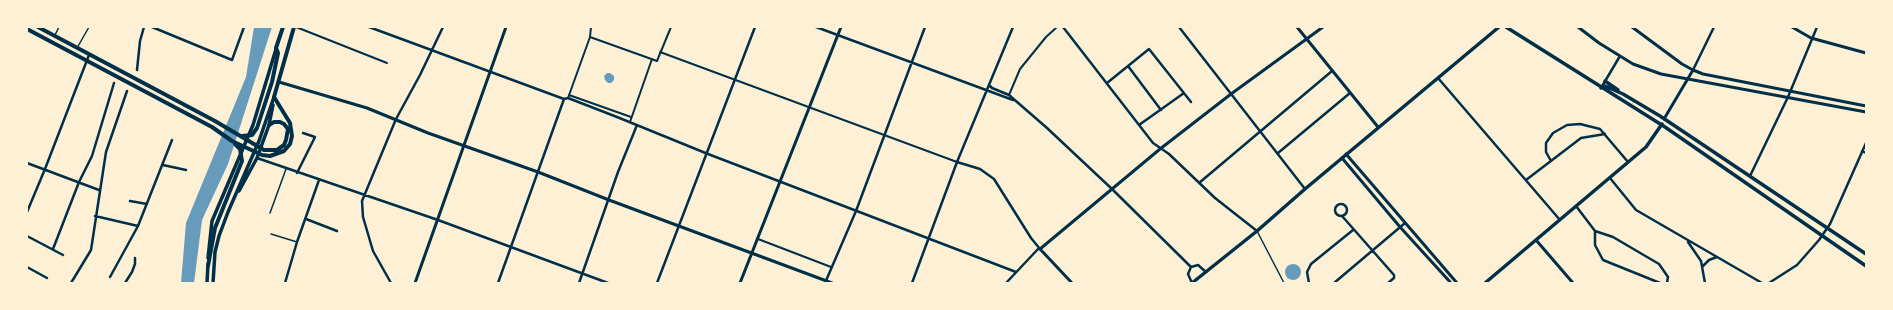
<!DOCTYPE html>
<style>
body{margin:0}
#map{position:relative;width:1893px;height:310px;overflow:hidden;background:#fdf0d5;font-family:"Work Sans",sans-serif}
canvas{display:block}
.frame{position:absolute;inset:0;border:28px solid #fdf0d5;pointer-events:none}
</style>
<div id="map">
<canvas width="1893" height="310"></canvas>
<div class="frame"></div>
</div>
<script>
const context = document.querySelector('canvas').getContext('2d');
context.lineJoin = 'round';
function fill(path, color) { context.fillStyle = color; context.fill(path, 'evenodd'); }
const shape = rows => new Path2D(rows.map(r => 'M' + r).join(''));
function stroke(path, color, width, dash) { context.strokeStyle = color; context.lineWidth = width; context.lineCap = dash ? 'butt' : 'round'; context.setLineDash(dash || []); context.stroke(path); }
const water = shape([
 [254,27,272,27,228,164,202,220,194,283,181,283,186,223,246,77],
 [607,73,610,73,614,76,614,80,611,83,608,83,605,80,604,76],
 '1285 272a8 8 0 1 1 16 0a8 8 0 1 1-16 0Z'
]);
const service = shape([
 [55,35,59,27],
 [77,48,89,27],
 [270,213,286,169],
 [1257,231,1284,283],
 [271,234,297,242]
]);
const pedestrian = shape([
 [296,27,387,63],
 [590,37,657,61,671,27],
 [660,52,957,162],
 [569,95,631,117],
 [1009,95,1020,69,1046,37,1057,27],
 [568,98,590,37,591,27],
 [630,122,652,59],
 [758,239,831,267]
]);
const minor = shape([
 [152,27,232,60,244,27],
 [369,27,564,99,568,98,617,117,708,154,1016,272],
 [816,27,1013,100],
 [1063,27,1153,143,1169,154,1215,198,1257,231],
 [1179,27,1305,189],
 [1128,66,1161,110],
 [137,70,140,41,144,27],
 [1693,70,1714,27],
 [1438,78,1560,220],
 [1107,83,1149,49,1191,102],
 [989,85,992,88,1009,95,1047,128,1112,189,1191,267],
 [1601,88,1620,56],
 [1139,125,1184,93],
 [1862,151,1866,153],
 [1278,153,1350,93],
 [257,158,438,220,608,283],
 [1551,161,1546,152,1546,143,1553,133,1567,125,1580,124,1600,129,1628,162],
 [957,162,980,169,994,179,1031,238,1040,249],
 [27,163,99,190],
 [163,165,186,170],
 [297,173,315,137,303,133],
 [1750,176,1788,97,1817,27],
 [1610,178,1636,210,1762,283],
 [1526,180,1581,138,1605,134],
 [1199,183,1332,71],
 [130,201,147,204],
 '1335 210a6 6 0 1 1 12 0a6 6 0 1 1-12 0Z',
 [1576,206,1595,231,1613,237,1659,264,1668,277,1667,283],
 [27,212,45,169,89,55],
 [95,216,138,226],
 [1342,216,1394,275,1394,278,1388,283],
 [306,219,337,231],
 [1595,231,1595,245,1603,260,1660,283],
 [27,236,63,255],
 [1688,242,1701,261,1705,283],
 [53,249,79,182,92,156,114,83],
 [1703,266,1709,260,1717,257],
 [27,267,47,278],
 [110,277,138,226,172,140],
 [71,283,91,250,106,152,127,91],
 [125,283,132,272,135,264,135,258],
 [285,283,297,242,319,180],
 [391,283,373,251,363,217,362,201,396,119,420,75,443,27],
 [498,283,564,99],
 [579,283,618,172,637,125],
 [657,283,755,27],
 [825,283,856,211,925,27],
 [912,283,957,162,1013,27],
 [1006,283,1039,248],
 [1192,283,1188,274,1191,267,1198,265,1206,272],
 [1309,283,1307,272,1311,264,1353,230],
 [1334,283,1405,223],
 [1769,283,1797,265,1819,240,1830,224,1866,143]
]);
const tertiary = shape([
 [1297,27,1378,127],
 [1578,27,1599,43,1633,64,1661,74,1866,112],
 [1632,27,1682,64,1693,70,1703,74,1866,106],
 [1792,27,1811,38,1866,53],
 [279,82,367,108,428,133,538,172,609,200,832,283],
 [1664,119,1693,70],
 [1346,154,1457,283],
 [1342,158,1400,227,1451,283],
 [1536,240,1573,283],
 [415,283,506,27],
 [740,283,841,27],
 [1072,283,1040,249,1160,149,1231,94,1323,27]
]);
const secondary = shape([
 [1506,27,1665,127,1866,266],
 [1605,81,1618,90],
 [1601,88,1605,86,1623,94,1660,116,1866,254],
 [239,191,257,158,269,125,273,105],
 [208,258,212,221,253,125,276,49],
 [207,283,208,264],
 [213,283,215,252,219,236,228,212,259,141,274,97],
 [1192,283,1257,231,1305,189,1499,27],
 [1485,283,1646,147,1662,124]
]);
const primary = shape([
 [38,27,215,121,264,150,277,150,284,145,286,140,288,129,284,124,280,122,274,122,269,125],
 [27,29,212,127,232,141,262,155,270,156,284,151,290,144,292,136,290,123,274,97,294,27],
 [242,136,252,135,257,128,272,82,278,53,276,48,283,27],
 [208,266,215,228,242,161,240,149,235,144]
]);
fill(water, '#669bbc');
stroke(service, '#003049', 1.5);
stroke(pedestrian, '#003049', 2);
stroke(minor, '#003049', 2.5);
stroke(tertiary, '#003049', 3);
stroke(secondary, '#003049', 3.5);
stroke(primary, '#003049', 4);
</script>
